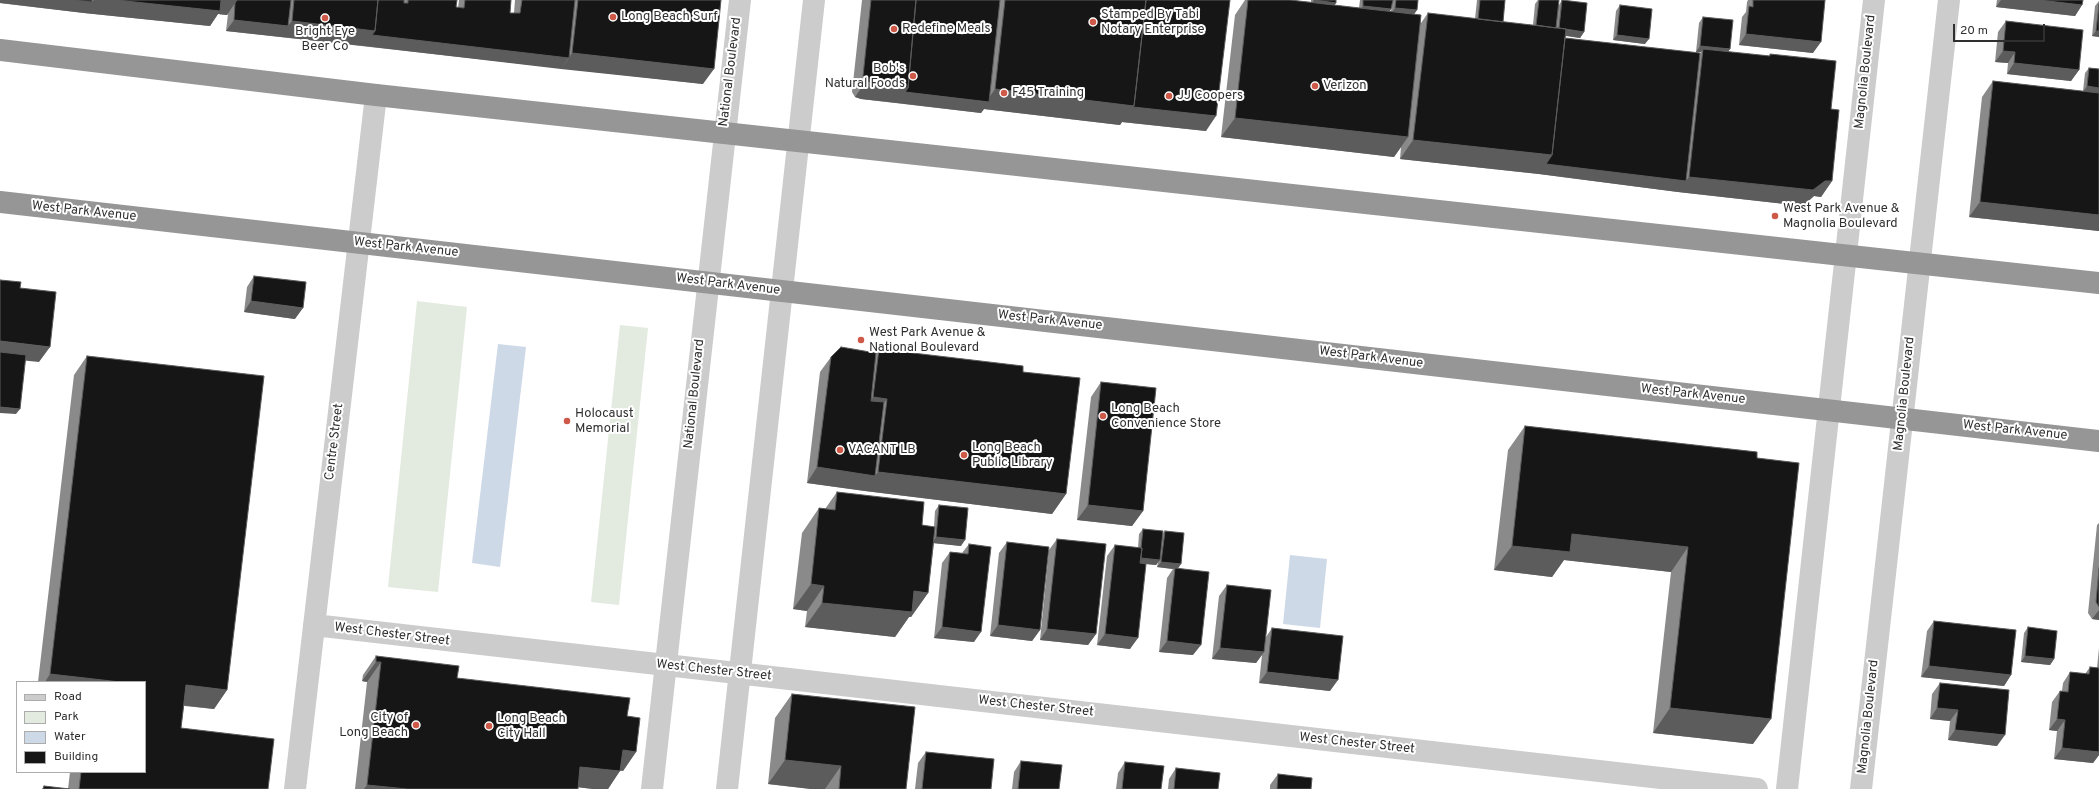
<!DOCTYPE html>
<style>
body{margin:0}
#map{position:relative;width:2099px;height:789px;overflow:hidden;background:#fff;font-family:Overpass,sans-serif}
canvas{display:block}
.legend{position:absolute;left:16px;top:681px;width:130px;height:92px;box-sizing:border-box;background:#fff;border:1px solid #acacac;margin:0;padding:5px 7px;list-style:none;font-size:12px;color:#2f2f2f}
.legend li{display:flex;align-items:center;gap:8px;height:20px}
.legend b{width:20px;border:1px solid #acacac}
.scale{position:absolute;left:1953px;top:24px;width:92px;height:18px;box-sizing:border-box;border:2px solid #2f2f2f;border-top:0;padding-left:5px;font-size:12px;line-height:14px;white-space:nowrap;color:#2f2f2f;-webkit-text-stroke:3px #fff;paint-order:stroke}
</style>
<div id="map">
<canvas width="2099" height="789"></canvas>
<ul class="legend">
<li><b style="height:5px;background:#ccc"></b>Road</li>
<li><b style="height:11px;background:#e3eadf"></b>Park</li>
<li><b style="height:11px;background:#ced9e8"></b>Water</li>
<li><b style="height:11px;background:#161616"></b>Building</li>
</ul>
<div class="scale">20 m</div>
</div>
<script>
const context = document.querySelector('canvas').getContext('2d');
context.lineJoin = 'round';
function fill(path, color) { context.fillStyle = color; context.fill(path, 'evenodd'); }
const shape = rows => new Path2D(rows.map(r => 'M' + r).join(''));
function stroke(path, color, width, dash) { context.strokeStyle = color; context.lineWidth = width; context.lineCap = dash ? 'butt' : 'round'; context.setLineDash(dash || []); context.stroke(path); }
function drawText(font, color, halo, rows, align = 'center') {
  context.font = font + ' Overpass,sans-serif'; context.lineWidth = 4; context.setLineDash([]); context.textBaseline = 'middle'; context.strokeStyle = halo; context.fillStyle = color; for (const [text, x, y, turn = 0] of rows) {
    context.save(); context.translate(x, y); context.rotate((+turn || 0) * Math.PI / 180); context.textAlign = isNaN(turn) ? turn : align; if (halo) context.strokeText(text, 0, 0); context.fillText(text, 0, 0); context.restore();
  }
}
const green = shape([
 [417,301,467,307,438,592,388,587],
 [620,325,648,328,619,605,591,602]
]);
const water = shape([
 [498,344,526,347,500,567,472,563],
 [1290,555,1327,559,1320,628,1283,624]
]);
const street = shape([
 [314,625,1757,789],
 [295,789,376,95],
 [652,789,740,0],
 [727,789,814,0],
 [1787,789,1874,0],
 [1861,789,1949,0]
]);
const highway = shape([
 [0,50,376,95,2099,283],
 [0,202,2099,441]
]);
const wall = shape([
 [0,0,457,0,456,7,458,8,459,0,511,0,510,13,514,13,515,0,721,0,703,84,226,31,228,14,227,15,218,14,210,26,84,13,0,3],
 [862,0,1230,0,1206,131,1122,122,1120,125,984,109,981,113,861,99,855,97,852,92],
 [1245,0,1290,0,1311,2,1311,0,1336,0,1334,5,1359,8,1360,0,1393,0,1391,9,1390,11,1391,11,1393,0,1418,0,1414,14,1421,23,1428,13,1475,19,1477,0,1505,0,1503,22,1533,25,1535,4,1538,0,1556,0,1559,5,1562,0,1584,32,1580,38,1566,36,1565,38,1700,53,1701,52,1696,52,1699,23,1703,17,1728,52,1769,56,1770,54,1831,109,1832,181,1821,197,1814,196,1803,206,1678,192,1539,174,1400,159,1401,147,1394,157,1221,137,1235,15],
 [1748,0,1825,0,1813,53,1739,45,1742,17,1746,12,1747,2],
 [1997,0,2083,0,2082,5,2075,16,1996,7],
 [2099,1,2099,37,2092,36,2095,6],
 [1620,5,1645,44,1613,40,1616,11],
 [2006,21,2079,70,2071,81,2007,74,2008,63,1995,62,1998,32],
 [2089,68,2099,69,2099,231,1969,217,1982,97,1993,81,2083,91,2085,73],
 [254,276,295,319,244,312,247,287],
 [879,349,1023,372,1066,494,1052,514,865,491,807,483,820,372,831,357,876,353],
 [87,356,227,690,214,709,184,706,181,728,268,789,42,789,44,786,68,789,70,772,145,772,145,682,38,682,74,375],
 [1101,382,1143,511,1132,526,1077,520,1091,397],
 [1525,426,1757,452,1753,744,1653,733,1671,572,1564,560,1552,577,1494,570,1508,450],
 [837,492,922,525,934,527,935,511,939,505,961,546,934,543,928,593,911,617,909,617,895,637,805,627,807,611,793,609,802,533,819,508,825,509],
 [2099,523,2099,620,2092,619,2088,613,2097,525],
 [1143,529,1162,534,1165,531,1178,568,1193,655,1159,652,1167,578,1173,569,1157,567,1158,562,1156,565,1146,564,1130,649,1097,645,1107,556,1115,545,1138,548,1139,534],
 [1057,539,1096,634,1088,645,1040,640,1049,550],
 [1007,542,1040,630,1032,641,990,636,999,553],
 [969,544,974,642,934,638,942,563,950,552,962,553],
 [1227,585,1266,637,1272,628,1330,691,1259,683,1262,655,1256,663,1212,659,1219,596],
 [1934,621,2011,675,2004,686,1921,677,1927,631],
 [2028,627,2054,659,2050,665,2021,662,2024,633],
 [2099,648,2099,755,2093,763,2054,759,2057,731,2049,730,2052,702,2060,691,2062,691,2063,683,2070,672,2085,674,2090,667,2097,668],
 [376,656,457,678,627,716,636,752,623,771,620,770,608,789,593,789,578,787,578,789,355,789,367,682,362,681,363,675],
 [1940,683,1997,746,1948,740,1950,721,1930,719,1932,694],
 [792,694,906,789,811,789,768,784,775,718],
 [926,752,991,789,915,789,918,763],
 [1021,761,1059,789,1012,789,1014,772],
 [1125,762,1161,789,1116,789,1118,773],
 [1176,768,1218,789,1168,789,1169,779],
 [1278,774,1311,789,1270,789,1270,785]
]);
const shadedWall = shape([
 [0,0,72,0,92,2,94,0,237,0,227,15,218,14,210,26,84,13,0,3],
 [1314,0,1336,3,1332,9,1310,6],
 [2001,0,2039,0,2082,5,2075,16,1996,7],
 [1363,6,1391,9,1388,14,1359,11],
 [1395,8,1417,10,1413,16,1391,14],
 [234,20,288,26,292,21,375,31,569,58,561,69,364,46,226,31],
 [1559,29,1584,32,1580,38,1555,34],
 [2096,31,2099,31,2099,37,2092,36],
 [1746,34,1821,42,1813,53,1739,45],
 [1617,35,1649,39,1645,44,1613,40],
 [1700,46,1730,49,1726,55,1703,49,1701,52,1696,52],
 [2003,51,2015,52,2008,63,1995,62],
 [572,53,714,69,703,84,561,69],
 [2014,63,2079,70,2071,81,2007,74],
 [866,81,908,88,897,103,861,99,855,97],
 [2087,86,2099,88,2099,94,2083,92],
 [995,89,1216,116,1206,131,1122,122,1120,125,984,109,981,113,897,103,905,92,986,102],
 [1235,118,1408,137,1394,157,1221,137],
 [1413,140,1552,155,1686,181,1689,177,1832,181,1821,197,1814,196,1803,206,1678,192,1539,174,1400,159],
 [1980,202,2099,215,2099,231,1969,217],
 [251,301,303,308,295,319,244,312],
 [0,341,50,347,39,362,0,358],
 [873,397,887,399,873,418,860,416],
 [0,407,20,409,16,414,0,413],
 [817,467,875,476,878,472,1066,494,1052,514,865,491,807,483],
 [1088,505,1143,511,1132,526,1077,520],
 [1572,534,1688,547,1671,572,1564,560,1552,577,1494,570,1512,546],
 [936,537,965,540,961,546,932,543],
 [1140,558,1160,560,1156,565,1136,563],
 [1161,562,1181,564,1177,570,1175,568,1173,569,1157,567],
 [811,584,824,586,807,611,793,609],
 [914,591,928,593,911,617,909,617,895,637,805,627,822,603],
 [2099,610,2099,620,2092,619],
 [998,625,1040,630,1032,641,990,636],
 [942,627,981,632,974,642,934,638],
 [1047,629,1096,634,1088,645,1040,640],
 [1105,634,1138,638,1130,649,1097,645],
 [1167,641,1201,645,1193,655,1159,652],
 [1220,648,1264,652,1256,663,1212,659],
 [2025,656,2054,659,2050,665,2021,662],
 [376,662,381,662,367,682,362,681],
 [1929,666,2011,675,2004,686,1921,677],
 [1267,672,1338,680,1330,691,1259,683],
 [50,674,120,682,45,682],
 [186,685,227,690,214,709,172,704],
 [1670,708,1771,719,1753,744,1653,733],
 [1937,708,1958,710,1950,721,1930,719],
 [2057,719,2065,720,2057,731,2049,730],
 [1955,730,2005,735,1997,746,1948,740],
 [2062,748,2099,752,2099,755,2093,763,2054,759],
 [623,750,636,752,623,771,609,769],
 [785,760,841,766,825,789,811,789,768,784],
 [580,767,620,771,608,789,593,789,567,786],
 [367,785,407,789,364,789]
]);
const building = shape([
 [72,0,92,0,92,2,72,0],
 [116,0,221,0,220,11,116,0],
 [237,0,291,0,288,26,234,20,235,3,237,0],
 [294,0,378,0,375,31,292,21,294,0],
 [378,0,404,0,404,3,408,3,408,0,457,0,456,7,464,8,465,0,511,0,510,13,520,13,522,0,575,0,569,58,372,35,375,31,378,0],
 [578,0,721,0,714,69,572,53,578,0],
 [871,0,916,0,908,88,872,84,866,81,863,76,871,0],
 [916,0,1000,0,989,102,905,92,908,88,916,0],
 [1005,0,1146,0,1134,106,995,89,1005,0],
 [1146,0,1230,0,1216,116,1133,107,1134,106,1146,0],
 [1248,0,1290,0,1421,15,1408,137,1235,118,1248,0],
 [1314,0,1336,0,1336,3,1314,0],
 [1363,0,1393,0,1391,9,1363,6,1363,0],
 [1396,0,1418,0,1417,10,1395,8,1396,0],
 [1480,0,1505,0,1503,22,1478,19,1480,0],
 [1539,0,1559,0,1556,28,1536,25,1539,0],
 [1562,0,1587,3,1584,32,1559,28,1562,0],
 [1753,0,1825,0,1821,42,1746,34,1749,6,1753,7,1753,0],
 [2039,0,2083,0,2082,5,2039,0],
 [2099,4,2099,31,2096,31,2099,4],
 [1620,5,1652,9,1649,39,1617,35,1620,5],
 [1428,13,1566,29,1552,155,1413,140,1428,13],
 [1703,17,1733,20,1730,49,1700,46,1703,17],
 [2006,21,2083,30,2079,70,2014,63,2015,52,2003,51,2006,21],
 [1565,38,1700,53,1686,181,1546,164,1552,155,1565,38],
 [1703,49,1770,56,1770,54,1836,61,1831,109,1839,110,1832,181,1825,181,1813,190,1689,177,1703,49],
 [2089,68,2099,69,2099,88,2087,86,2089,68],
 [1993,81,2099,93,2099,215,1980,202,1993,81],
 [254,276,306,282,303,308,251,301,254,276],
 [0,280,21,282,20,288,56,292,50,347,0,341,0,280],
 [841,347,876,353,871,401,884,402,875,476,817,467,831,357,841,347],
 [879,349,1023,366,1023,372,1080,378,1066,494,878,472,887,399,873,397,879,349],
 [0,352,26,355,20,409,0,407,0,352],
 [87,356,264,376,227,690,186,685,181,728,274,739,268,789,79,789,81,772,145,772,145,682,120,682,50,674,87,356],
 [1101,382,1156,388,1143,511,1088,505,1101,382],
 [1525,426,1757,452,1757,458,1799,463,1771,719,1670,708,1688,547,1572,534,1570,552,1512,546,1525,426],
 [837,492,924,502,922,525,935,527,928,593,914,591,912,612,822,603,824,586,811,584,819,508,835,510,837,492],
 [939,505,968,508,965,540,936,537,939,505],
 [1143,529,1163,531,1160,560,1141,558,1142,548,1141,548,1143,529],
 [1165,531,1184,533,1181,564,1161,562,1165,531],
 [1057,539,1106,544,1096,634,1047,629,1057,539],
 [1007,542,1049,547,1040,630,998,625,1007,542],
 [969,544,991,547,981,632,942,627,950,552,968,554,969,544],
 [1115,545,1142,548,1140,563,1146,564,1138,638,1105,634,1115,545],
 [1175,568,1209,572,1201,645,1167,641,1175,568],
 [2099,568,2099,607,2096,602,2099,568],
 [1227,585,1271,590,1264,652,1220,648,1227,585],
 [1934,621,2016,630,2011,675,1929,666,1934,621],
 [2028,627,2057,631,2054,659,2025,656,2028,627],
 [1272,628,1343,636,1338,680,1267,672,1272,628],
 [376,656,459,666,457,678,630,698,627,716,640,718,636,752,623,750,620,771,580,767,578,789,407,789,367,785,381,662,376,662,376,656],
 [2090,667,2099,668,2099,752,2062,748,2065,720,2057,719,2060,691,2068,692,2070,672,2089,674,2090,667],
 [1940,683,2009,690,2005,735,1955,730,1958,710,1937,708,1940,683],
 [792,694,915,707,906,789,839,789,841,766,785,760,792,694],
 [926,752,994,759,991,789,922,789,926,752],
 [1021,761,1062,765,1059,789,1018,789,1021,761],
 [1125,762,1164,766,1161,789,1122,789,1125,762],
 [1176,768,1220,773,1218,789,1174,789,1176,768],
 [1278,774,1312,778,1311,789,1277,789,1278,774],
 [44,786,70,789,43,789,44,786]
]);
const markers = [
 [613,17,4,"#cf5948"],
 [325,18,4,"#cf5948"],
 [1093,22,4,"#cf5948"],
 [894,29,4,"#cf5948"],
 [913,76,4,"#cf5948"],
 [1315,86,4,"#cf5948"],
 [1004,93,4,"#cf5948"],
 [1169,96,4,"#cf5948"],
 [1775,216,4,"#cf5948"],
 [861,340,4,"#cf5948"],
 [1103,416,4,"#cf5948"],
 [567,421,4,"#cf5948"],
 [840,450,4,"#cf5948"],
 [964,455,4,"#cf5948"],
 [416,725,4,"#cf5948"],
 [489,726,4,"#cf5948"]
];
const poiNames = [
 ["Stamped By Tabi",1101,15],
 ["Notary Enterprise",1101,30],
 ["Long Beach Surf",621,17],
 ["Redefine Meals",902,29],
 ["Bright Eye",325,32,"center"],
 ["Beer Co",325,47,"center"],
 ["Bob's",905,69,"right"],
 ["Natural Foods",905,84,"right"],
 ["Verizon",1323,86],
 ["F45 Training",1012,93],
 ["JJ Coopers",1177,96],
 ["West Park Avenue &",1783,209],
 ["Magnolia Boulevard",1783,224],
 ["West Park Avenue &",869,333],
 ["National Boulevard",869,348],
 ["Long Beach",1111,409],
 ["Convenience Store",1111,424],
 ["Holocaust",575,414],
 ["Memorial",575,429],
 ["Long Beach",972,448],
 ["Public Library",972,463],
 ["VACANT LB",848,450],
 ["City of",408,718,"right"],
 ["Long Beach",408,733,"right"],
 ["Long Beach",497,719],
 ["City Hall",497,734]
];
const streetNames = [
 ["National Boulevard",731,72,-83],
 ["Magnolia Boulevard",1866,72,-84],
 ["West Park Avenue",84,212,6],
 ["West Park Avenue",406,248,6],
 ["West Park Avenue",728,285,7],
 ["West Park Avenue",1050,321,6],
 ["West Park Avenue",1371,358,7],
 ["National Boulevard",695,394,-84],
 ["Magnolia Boulevard",1905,394,-84],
 ["West Park Avenue",1693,395,6],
 ["West Park Avenue",2015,431,6],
 ["Centre Street",335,442,-83],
 ["West Chester Street",392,635,7],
 ["West Chester Street",714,671,6],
 ["West Chester Street",1036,707,6],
 ["Magnolia Boulevard",1869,717,-84],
 ["West Chester Street",1357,744,6]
];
fill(green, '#e3eadf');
fill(water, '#ced9e8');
stroke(street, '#ccc', 22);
stroke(highway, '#969696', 22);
fill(wall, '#8a8a8a');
fill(shadedWall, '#5c5c5c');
fill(building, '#161616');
stroke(building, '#5c5c5c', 1);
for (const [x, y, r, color] of markers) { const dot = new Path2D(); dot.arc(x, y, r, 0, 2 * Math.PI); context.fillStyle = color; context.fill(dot); stroke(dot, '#fff', 1.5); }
drawText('13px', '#2f2f2f', '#fff', poiNames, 'left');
drawText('13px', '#2f2f2f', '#fff', streetNames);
</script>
